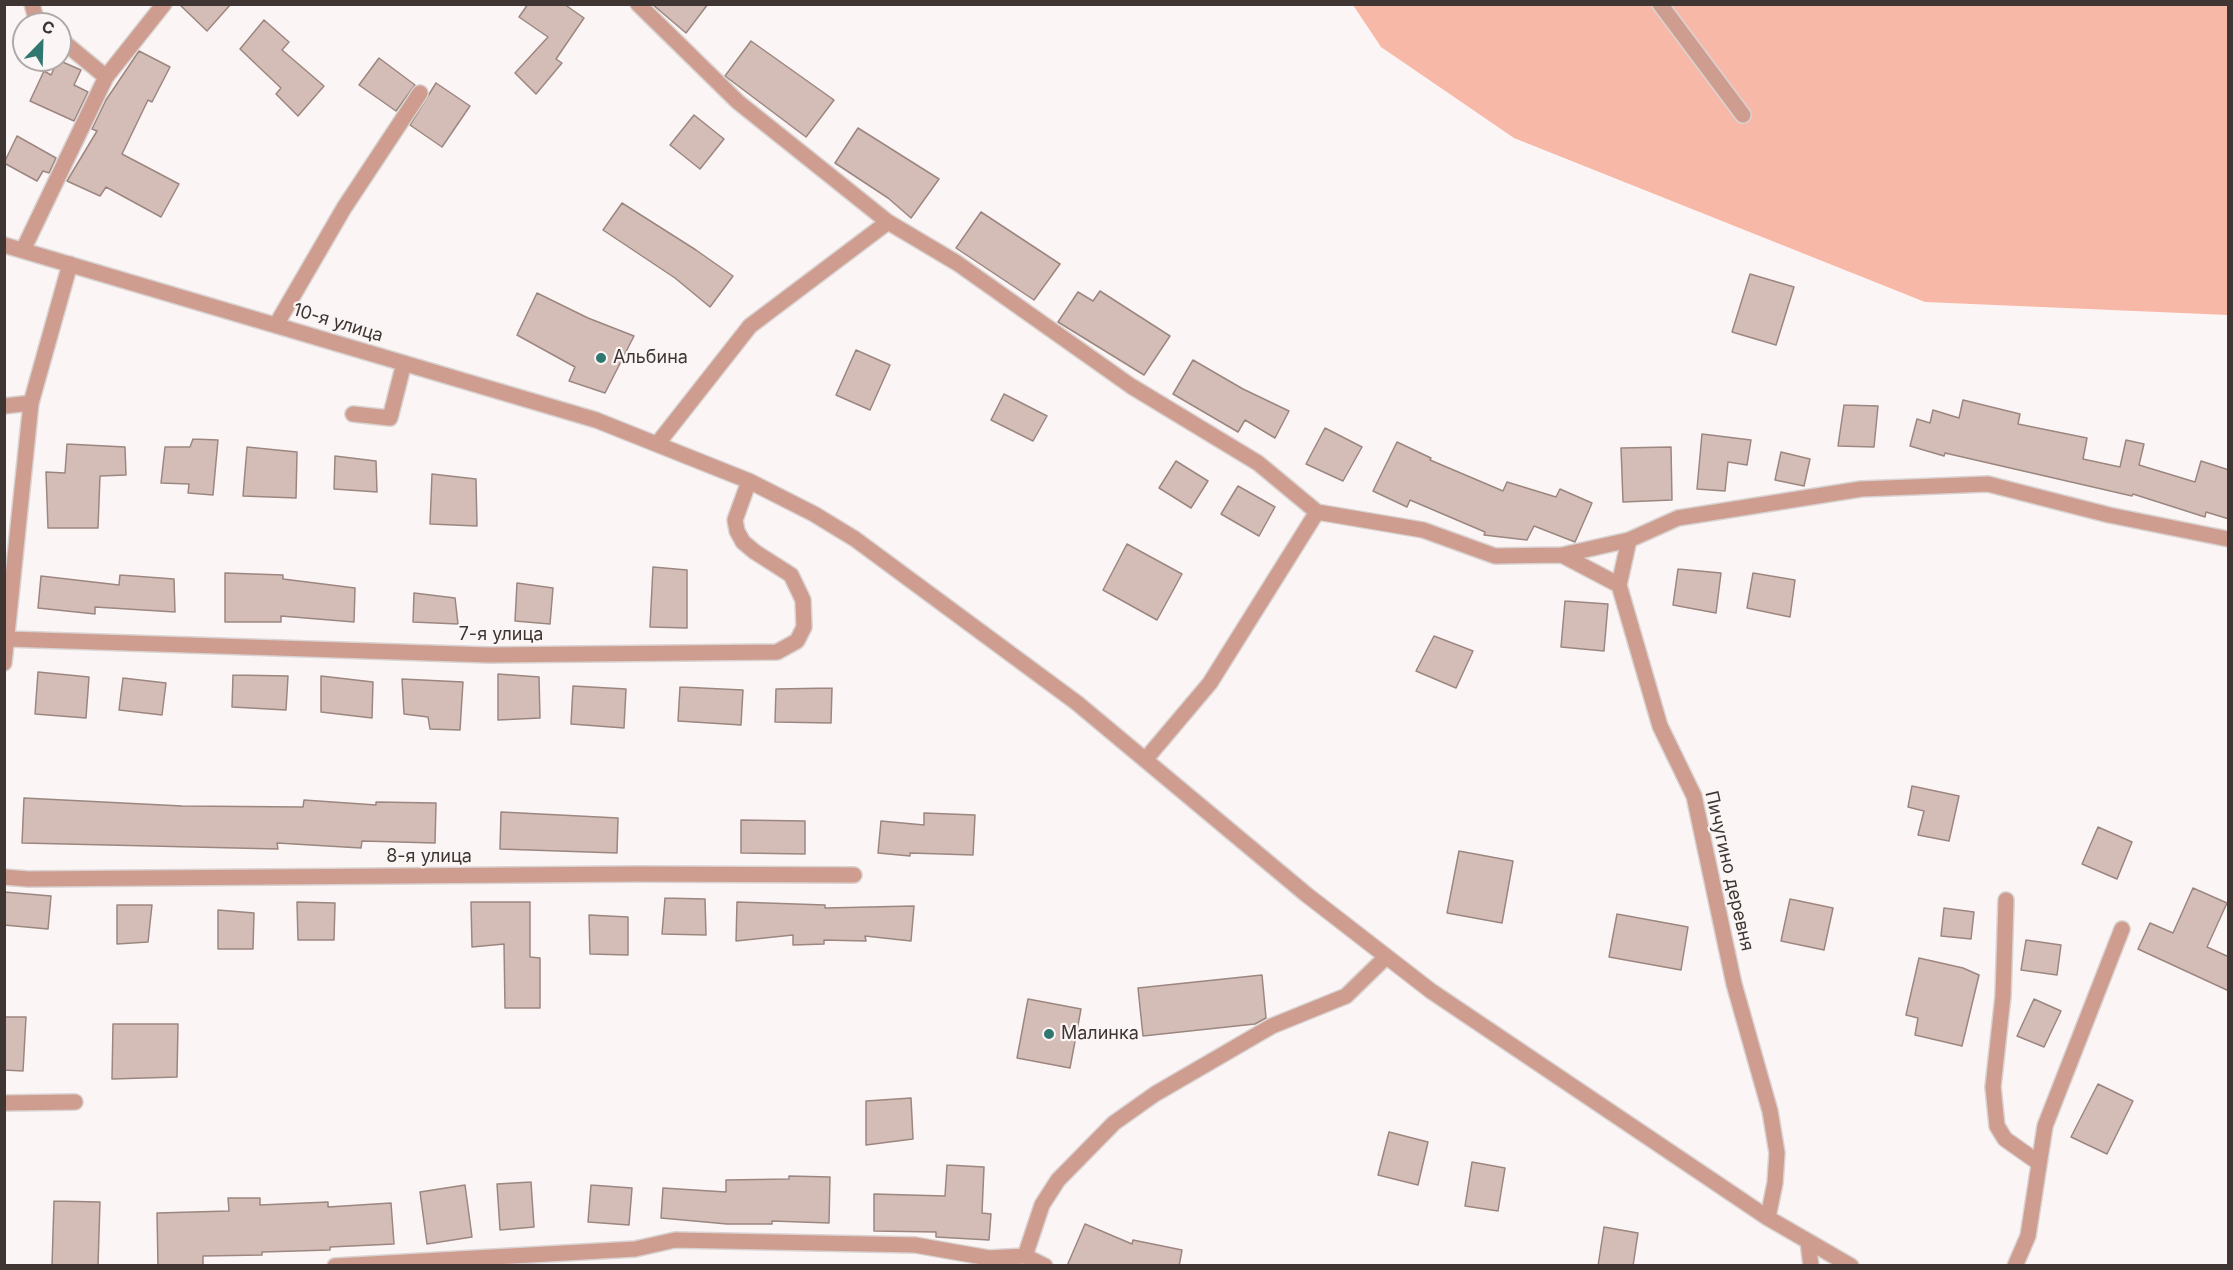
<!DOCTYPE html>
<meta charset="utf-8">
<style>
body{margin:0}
#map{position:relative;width:2233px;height:1270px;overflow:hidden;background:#fbf6f5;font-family:Inter,sans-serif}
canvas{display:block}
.frame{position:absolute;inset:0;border:6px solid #3f3633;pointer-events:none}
.north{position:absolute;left:12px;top:12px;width:60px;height:60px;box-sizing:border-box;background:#fbf6f5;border:2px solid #b0a9a7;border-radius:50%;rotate:23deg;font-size:16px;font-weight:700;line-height:24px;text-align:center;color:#3f3633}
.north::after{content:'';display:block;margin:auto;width:21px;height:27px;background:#30776f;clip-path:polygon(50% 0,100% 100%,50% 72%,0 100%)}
</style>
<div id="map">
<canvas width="2233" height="1270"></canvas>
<div class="frame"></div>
<div class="north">С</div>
</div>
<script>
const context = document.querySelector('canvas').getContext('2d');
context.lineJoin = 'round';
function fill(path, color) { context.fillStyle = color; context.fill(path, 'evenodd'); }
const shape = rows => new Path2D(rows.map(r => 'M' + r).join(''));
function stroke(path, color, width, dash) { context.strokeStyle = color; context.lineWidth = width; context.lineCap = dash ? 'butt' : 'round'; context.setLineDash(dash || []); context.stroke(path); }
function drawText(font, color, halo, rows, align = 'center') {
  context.font = font + ' Inter,sans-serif'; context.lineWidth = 4.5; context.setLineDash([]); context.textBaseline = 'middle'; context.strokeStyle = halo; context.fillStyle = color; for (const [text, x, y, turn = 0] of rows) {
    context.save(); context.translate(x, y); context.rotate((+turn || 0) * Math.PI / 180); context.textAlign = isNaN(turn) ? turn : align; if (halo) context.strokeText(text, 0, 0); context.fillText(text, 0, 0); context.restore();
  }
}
const forest = shape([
 [1353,5,2228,5,2228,315,1925,302,1514,138,1381,47]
]);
const building = shape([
 [179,4,231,4,207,31,179,4],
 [528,4,564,4,584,18,556,59,562,63,536,94,515,73,548,37,519,17,528,4],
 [652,4,708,4,686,33,652,4],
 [264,20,289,42,282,50,324,86,298,116,276,94,281,88,240,49,264,20],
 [751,41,834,100,806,137,725,76,751,41],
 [139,51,170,67,152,102,148,100,122,154,179,184,161,217,106,187,100,196,67,181,97,131,92,129,106,100,139,51],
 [379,58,415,85,396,111,359,85,379,58],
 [58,60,81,70,74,85,88,92,74,121,30,101,44,71,51,75,58,60],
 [436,83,470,106,442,147,410,125,436,83],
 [694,115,724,139,700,169,670,145,694,115],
 [858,128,939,179,911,218,888,198,835,163,858,128],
 [17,136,56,158,49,173,43,171,37,181,4,163,17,136],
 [622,203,696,250,733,276,710,307,675,278,603,230,622,203],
 [981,212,1060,264,1034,300,956,248,981,212],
 [1750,274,1794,287,1776,345,1732,332,1750,274],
 [1100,291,1170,336,1144,375,1058,322,1078,292,1093,301,1100,291],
 [537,293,588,318,634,336,605,393,569,381,575,367,517,335,537,293],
 [856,350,890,365,870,410,836,395,856,350],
 [1193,360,1243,389,1289,411,1275,438,1245,420,1238,432,1173,394,1193,360],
 [1004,394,1047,416,1033,441,991,420,1004,394],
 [1963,400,2020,414,2018,424,2087,438,2083,459,2120,467,2126,440,2144,444,2139,465,2195,482,2201,461,2229,470,2229,519,2206,512,2205,517,2133,494,2132,496,1945,453,1944,456,1910,446,1917,419,1930,423,1933,410,1959,418,1963,400],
 [1844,405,1878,406,1874,447,1838,446,1844,405],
 [1325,428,1362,447,1343,481,1306,464,1325,428],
 [1702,434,1751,440,1747,465,1728,462,1725,491,1697,489,1702,434],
 [193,439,218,440,213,495,188,493,189,484,161,483,165,447,190,447,193,439],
 [1397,442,1431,458,1430,460,1503,491,1507,482,1556,497,1560,489,1592,503,1575,542,1534,526,1527,540,1484,535,1485,532,1410,500,1407,507,1373,491,1397,442],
 [67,444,125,447,126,475,100,476,98,528,48,528,46,472,65,473,67,444],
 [247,447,297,452,296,498,243,496,247,447],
 [1671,447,1672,500,1623,502,1621,448,1671,447],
 [1781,452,1810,459,1804,486,1775,480,1781,452],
 [335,456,376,461,377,492,334,489,335,456],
 [1176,461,1208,481,1191,508,1159,488,1176,461],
 [432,474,476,479,477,526,430,524,432,474],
 [1238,486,1275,507,1259,536,1221,514,1238,486],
 [1127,544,1182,574,1157,620,1103,590,1127,544],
 [653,567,687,570,687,628,650,627,653,567],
 [1678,569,1721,573,1716,613,1673,605,1678,569],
 [225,573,283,575,283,579,355,588,354,622,281,616,281,622,225,622,225,573],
 [1753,573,1795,580,1790,617,1747,608,1753,573],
 [120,575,174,579,175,612,95,607,95,614,38,608,41,576,119,585,120,575],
 [517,583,553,588,550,624,515,621,517,583],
 [414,593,455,598,458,624,413,622,414,593],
 [1565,601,1608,604,1604,651,1561,647,1565,601],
 [1434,636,1473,651,1456,688,1416,671,1434,636],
 [38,672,89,677,86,718,35,714,38,672],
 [498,674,539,677,540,718,498,720,498,674],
 [233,675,288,676,286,710,232,707,233,675],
 [321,676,373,682,372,718,321,712,321,676],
 [123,678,166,683,162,715,119,710,123,678],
 [402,679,463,682,460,730,430,729,428,717,404,714,402,679],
 [573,686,626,689,624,728,571,724,573,686],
 [680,687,743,690,741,725,678,721,680,687],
 [832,688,831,723,775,722,776,689,832,688],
 [1912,786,1959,796,1949,841,1918,835,1924,811,1908,807,1912,786],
 [24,798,182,806,303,807,304,800,376,805,376,802,436,803,435,843,362,841,361,848,277,843,278,849,22,843,24,798],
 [501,812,618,818,617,853,500,849,501,812],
 [924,813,975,815,973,855,910,853,910,856,878,853,881,821,924,825,924,813],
 [741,820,805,821,805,854,741,853,741,820],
 [2098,827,2132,842,2117,879,2082,864,2098,827],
 [1459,851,1513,861,1502,923,1447,913,1459,851],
 [2193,888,2227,903,2207,947,2229,957,2229,991,2138,949,2150,923,2173,933,2193,888],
 [4,892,51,896,48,929,4,925,4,892],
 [665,898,705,899,706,935,662,934,665,898],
 [1790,899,1833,908,1824,950,1781,941,1790,899],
 [297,902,335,903,334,940,298,940,297,902],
 [471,902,530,902,530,957,540,958,540,1008,505,1008,504,944,472,947,471,902],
 [737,902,825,905,825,908,914,906,911,941,865,936,866,941,824,940,824,944,793,945,793,935,736,941,737,902],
 [117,905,152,905,148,942,117,944,117,905],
 [1944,908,1974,912,1971,939,1941,936,1944,908],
 [218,910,254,913,253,949,218,949,218,910],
 [1617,914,1688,927,1681,970,1609,957,1617,914],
 [589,915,628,917,628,955,590,954,589,915],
 [2026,940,2061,945,2057,975,2021,970,2026,940],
 [1919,958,1963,968,1979,975,1962,1046,1915,1035,1918,1018,1906,1015,1919,958],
 [1262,975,1266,1018,1255,1024,1143,1036,1138,988,1262,975],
 [1028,999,1081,1009,1070,1068,1017,1058,1028,999],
 [2034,999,2061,1011,2044,1047,2017,1036,2034,999],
 [4,1017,26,1017,23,1071,4,1070,4,1017],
 [113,1024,178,1024,177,1077,112,1079,113,1024],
 [2098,1084,2133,1101,2107,1154,2071,1137,2098,1084],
 [911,1098,913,1139,866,1145,866,1101,911,1098],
 [1389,1132,1428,1142,1418,1185,1378,1175,1389,1132],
 [1472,1162,1505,1168,1498,1211,1465,1206,1472,1162],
 [947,1165,984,1167,982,1213,991,1214,989,1240,936,1237,936,1232,874,1231,874,1194,945,1196,947,1165],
 [789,1176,830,1177,829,1223,772,1221,772,1224,727,1224,661,1218,663,1188,726,1192,726,1180,789,1179,789,1176],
 [531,1182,534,1227,500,1230,497,1184,531,1182],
 [465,1185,472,1237,427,1244,420,1192,465,1185],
 [591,1185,632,1188,629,1225,588,1222,591,1185],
 [228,1198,260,1198,260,1205,328,1202,328,1207,391,1203,394,1244,330,1247,330,1250,262,1252,262,1255,203,1256,203,1265,158,1266,157,1213,229,1211,228,1198],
 [54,1201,100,1202,98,1266,52,1266,54,1201],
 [1085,1224,1132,1244,1133,1240,1182,1250,1179,1266,1067,1266,1085,1224],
 [1604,1227,1638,1233,1633,1266,1598,1266,1604,1227]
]);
const minor = shape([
 [32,4,36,19,42,24],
 [638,4,738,102,888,222],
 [1660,4,1743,115],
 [60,39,106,77],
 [4,245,596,420,749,481,814,514,855,539,1077,703,1307,895,1431,991,1768,1218,1851,1266],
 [23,250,106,77,164,4],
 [276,325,344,208,420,93],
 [4,406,31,403],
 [353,414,390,418,404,363],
 [658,443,750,326,888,222,957,263,1131,386,1258,463,1317,512,1423,530,1495,556,1562,555,1629,540,1678,518,1861,489,1988,484,2109,515,2228,539],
 [1629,540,1619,585,1660,726,1694,796,1734,984,1770,1111,1777,1153,1775,1183,1768,1217],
 [1562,555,1619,585],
 [8,639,489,655,777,652,797,641,804,627,803,600,791,575,755,552,743,542,737,531,735,520,749,481],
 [4,663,31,403,70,264],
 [1145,760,1210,683,1317,512],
 [4,877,28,879,636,874,854,875],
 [2006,900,2003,996,1993,1087,1997,1126,2005,1139,2039,1163],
 [4,1103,75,1102],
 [1808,1242,1811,1266],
 [1025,1256,1042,1205,1058,1180,1114,1123,1155,1094,1272,1026,1346,996,1386,957],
 [335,1266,635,1249,675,1240,915,1245,989,1258,1025,1256,1045,1266],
 [2015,1266,2028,1236,2045,1126,2122,929]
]);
const markers = [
 [601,358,6,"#30776f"],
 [1049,1034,6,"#30776f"]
];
const streetNames = [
 ["10-я улица",338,323,17],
 ["7-я улица",501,635],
 ["8-я улица",429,857],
 ["Пичугино деревня",1729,871,77]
];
const poiNames = [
 ["Альбина",613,358],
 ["Малинка",1061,1034]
];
fill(forest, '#f7b8a8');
fill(building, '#d5bdb7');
stroke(building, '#9c8680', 1.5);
stroke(minor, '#d9d3d2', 18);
stroke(minor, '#ce9d90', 15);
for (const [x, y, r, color] of markers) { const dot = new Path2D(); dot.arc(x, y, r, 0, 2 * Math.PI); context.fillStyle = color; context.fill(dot); stroke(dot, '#fbf6f5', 2); }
drawText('18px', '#3f3633', '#fbf6f5', streetNames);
drawText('18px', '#3f3633', '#fbf6f5', poiNames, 'left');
</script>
